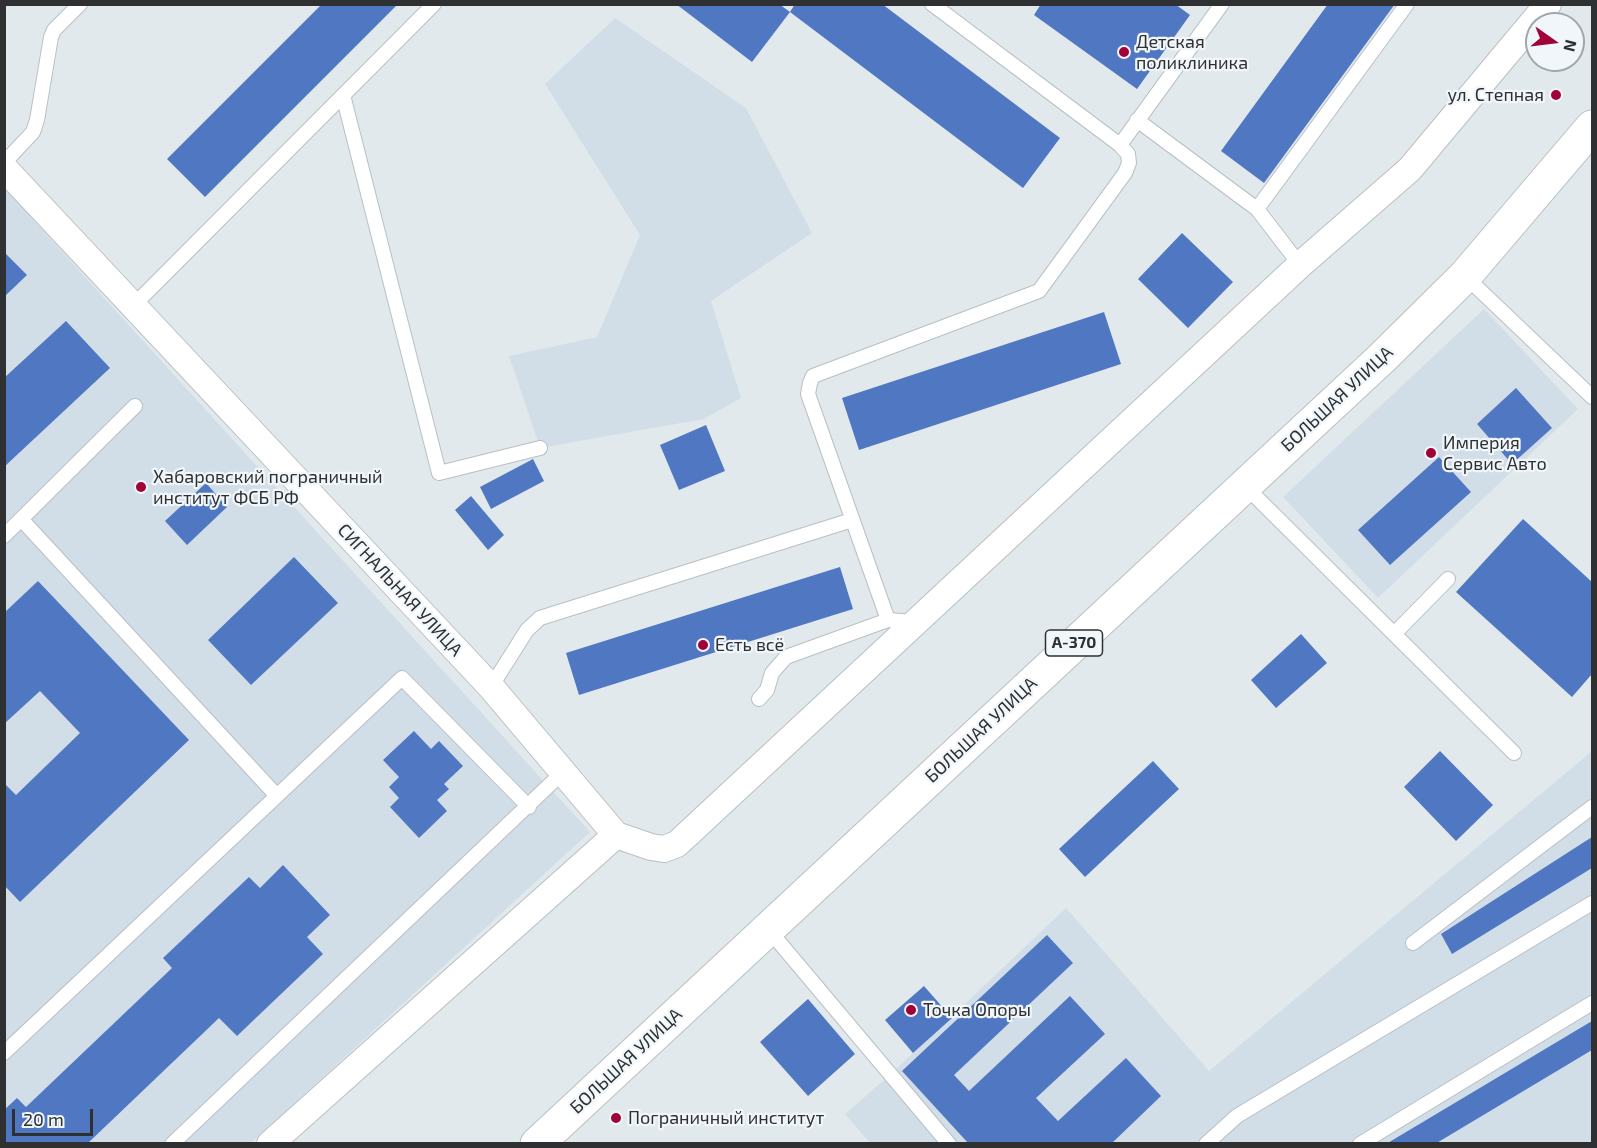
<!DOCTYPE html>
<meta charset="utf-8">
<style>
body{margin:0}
#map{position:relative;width:1597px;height:1148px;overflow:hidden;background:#e2e9ec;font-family:"Exo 2",sans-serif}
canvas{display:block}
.frame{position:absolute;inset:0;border:6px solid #2e3031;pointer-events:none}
.north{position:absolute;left:1525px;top:12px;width:60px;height:60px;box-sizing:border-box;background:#f0f6fa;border:2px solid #a2a7aa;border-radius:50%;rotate:104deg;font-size:16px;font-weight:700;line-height:24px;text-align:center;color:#2e3031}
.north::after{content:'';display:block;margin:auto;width:21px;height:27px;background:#a10237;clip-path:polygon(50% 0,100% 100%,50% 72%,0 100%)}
.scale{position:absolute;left:12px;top:1109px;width:81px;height:27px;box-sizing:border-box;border:3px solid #2e3031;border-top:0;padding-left:8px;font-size:18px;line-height:21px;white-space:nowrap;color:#2e3031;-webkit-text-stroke:4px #f0f6fa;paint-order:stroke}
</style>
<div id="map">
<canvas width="1597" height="1148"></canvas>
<div class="frame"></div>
<div class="north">N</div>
<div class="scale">20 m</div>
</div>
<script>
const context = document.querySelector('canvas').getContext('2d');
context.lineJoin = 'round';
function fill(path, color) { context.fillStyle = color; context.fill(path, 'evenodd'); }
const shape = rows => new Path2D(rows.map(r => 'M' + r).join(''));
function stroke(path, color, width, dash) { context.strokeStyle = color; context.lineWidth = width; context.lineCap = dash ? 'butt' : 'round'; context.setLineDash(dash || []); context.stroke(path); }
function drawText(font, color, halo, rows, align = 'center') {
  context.font = font + ' "Exo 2",sans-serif'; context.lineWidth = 4.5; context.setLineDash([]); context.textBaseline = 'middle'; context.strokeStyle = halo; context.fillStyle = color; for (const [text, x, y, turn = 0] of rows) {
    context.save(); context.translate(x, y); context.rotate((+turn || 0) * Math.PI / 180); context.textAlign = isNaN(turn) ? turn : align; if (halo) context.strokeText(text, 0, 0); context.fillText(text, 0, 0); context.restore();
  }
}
const built = shape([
 [615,18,746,108,812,233,711,301,741,398,704,419,540,448,509,356,597,337,640,235,545,84],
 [4,188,590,832,251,1143,5,1143],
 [1484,309,1578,409,1378,598,1283,497],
 [1592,751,1592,1143,871,1144,845,1114,891,1074,1066,908,1209,1071]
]);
const building = shape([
 [676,4,779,4,790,12,752,62],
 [795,4,882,4,1060,138,1023,188,790,12],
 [1041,4,1175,4,1190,15,1137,89,1034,15],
 [1328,4,1395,4,1264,183,1221,151],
 [321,5,397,5,205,197,167,159],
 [1182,233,1233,282,1188,328,1138,279],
 [4,252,27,275,4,297],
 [1104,312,1121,364,859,450,842,398],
 [66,321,110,368,4,467,4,378],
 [1516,388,1552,428,1512,464,1477,424],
 [706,425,725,471,679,490,660,445],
 [1439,457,1471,492,1390,565,1358,530],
 [533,459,544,481,491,509,480,487],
 [206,483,227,507,187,545,165,521],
 [471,496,504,535,488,550,455,510],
 [1523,519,1592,582,1592,674,1572,697,1456,592],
 [294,557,338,603,251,685,208,640],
 [840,567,853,609,579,695,566,653],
 [38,581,189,740,20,902,4,885,4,783,16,795,80,733,40,691,4,724,4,613],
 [1301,634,1327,663,1276,708,1251,680],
 [414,731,431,749,439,741,463,766,444,784,449,789,437,800,447,811,419,838,390,807,399,798,389,787,399,777,383,760],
 [1440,751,1493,805,1456,841,1404,787],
 [1153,761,1179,789,1085,877,1059,849],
 [1592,837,1592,868,1452,954,1441,934],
 [283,865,330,915,307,937,323,954,237,1036,219,1018,87,1144,4,1144,4,1110,17,1098,26,1107,172,968,163,958,249,877,260,888],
 [1047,935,1073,963,954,1075,969,1091,1070,996,1105,1034,1036,1098,1058,1121,1126,1058,1161,1096,1111,1144,969,1144,902,1071],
 [924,986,952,1018,913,1053,885,1020],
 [808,999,855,1054,808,1096,760,1042],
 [1592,1021,1592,1050,1435,1144,1386,1144]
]);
const lane = shape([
 [932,4,1120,145],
 [343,95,439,473,540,448],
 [1137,120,1257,209,1300,265],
 [4,163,33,132,37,120,51,37,54,30,80,4],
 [1257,209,1407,4],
 [1465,276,1592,397],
 [133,306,434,4],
 [1244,485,1514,753],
 [22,520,277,796],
 [4,536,135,406],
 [914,622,888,620,808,394,810,383,813,376,1039,291,1125,173,1129,163,1128,154,1120,145,1222,4],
 [1395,633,1448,579],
 [491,687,527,630,540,618,852,520],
 [759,699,767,690,772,673,786,657,888,620],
 [768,929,949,1144],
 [1413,943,1592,807],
 [4,1053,402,678,529,807],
 [172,1144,562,773],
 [1206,1144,1237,1116,1592,903],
 [1360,1144,1592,1003]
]);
const street = shape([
 [4,168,491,687,616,835,651,847,664,849,677,844,1300,265,1410,169,1548,4],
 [270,1144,616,835]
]);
const highway = shape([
 [537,1144,1382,358,1465,276,1592,127]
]);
const markers = [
 [1124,52,6,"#a10237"],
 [1556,95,6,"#a10237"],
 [1431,453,6,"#a10237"],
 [141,487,6,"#a10237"],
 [703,645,6,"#a10237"],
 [911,1010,6,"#a10237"],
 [616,1118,6,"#a10237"]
];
const shields = [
 [1074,643,57]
];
const shieldNames = [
 ["А-370",1074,643]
];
const poiNames = [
 ["Детская",1136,42],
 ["поликлиника",1136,63],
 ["ул. Степная",1544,95,"right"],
 ["Империя",1443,443],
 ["Сервис Авто",1443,464],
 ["Хабаровский пограничный",153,477],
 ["институт ФСБ РФ",153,498],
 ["Есть всё",715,645],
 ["Точка Опоры",923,1010],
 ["Пограничный институт",628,1118]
];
const streetNames = [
 ["БОЛЬШАЯ УЛИЦА",1337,399,-43],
 ["СИГНАЛЬНАЯ УЛИЦА",400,590,47],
 ["БОЛЬШАЯ УЛИЦА",981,730,-43],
 ["БОЛЬШАЯ УЛИЦА",626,1061,-43]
];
fill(built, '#d2dee7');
fill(building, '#5077c2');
stroke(lane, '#b9bfc3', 16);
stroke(street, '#b9bfc3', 28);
stroke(highway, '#b9bfc3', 35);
stroke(lane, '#fff', 14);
stroke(street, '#fff', 26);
stroke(highway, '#fff', 33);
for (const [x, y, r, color] of markers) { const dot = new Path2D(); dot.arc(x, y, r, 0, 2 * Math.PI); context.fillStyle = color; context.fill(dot); stroke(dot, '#f0f6fa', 2); }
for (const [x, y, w] of shields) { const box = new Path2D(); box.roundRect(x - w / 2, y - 13, w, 26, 4.5); context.fillStyle = '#f0f6fa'; context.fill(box); stroke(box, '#2e3031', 1.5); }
drawText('bold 16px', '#2e3031', null, shieldNames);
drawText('18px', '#2e3031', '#f0f6fa', poiNames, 'left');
drawText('18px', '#2e3031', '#f0f6fa', streetNames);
</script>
